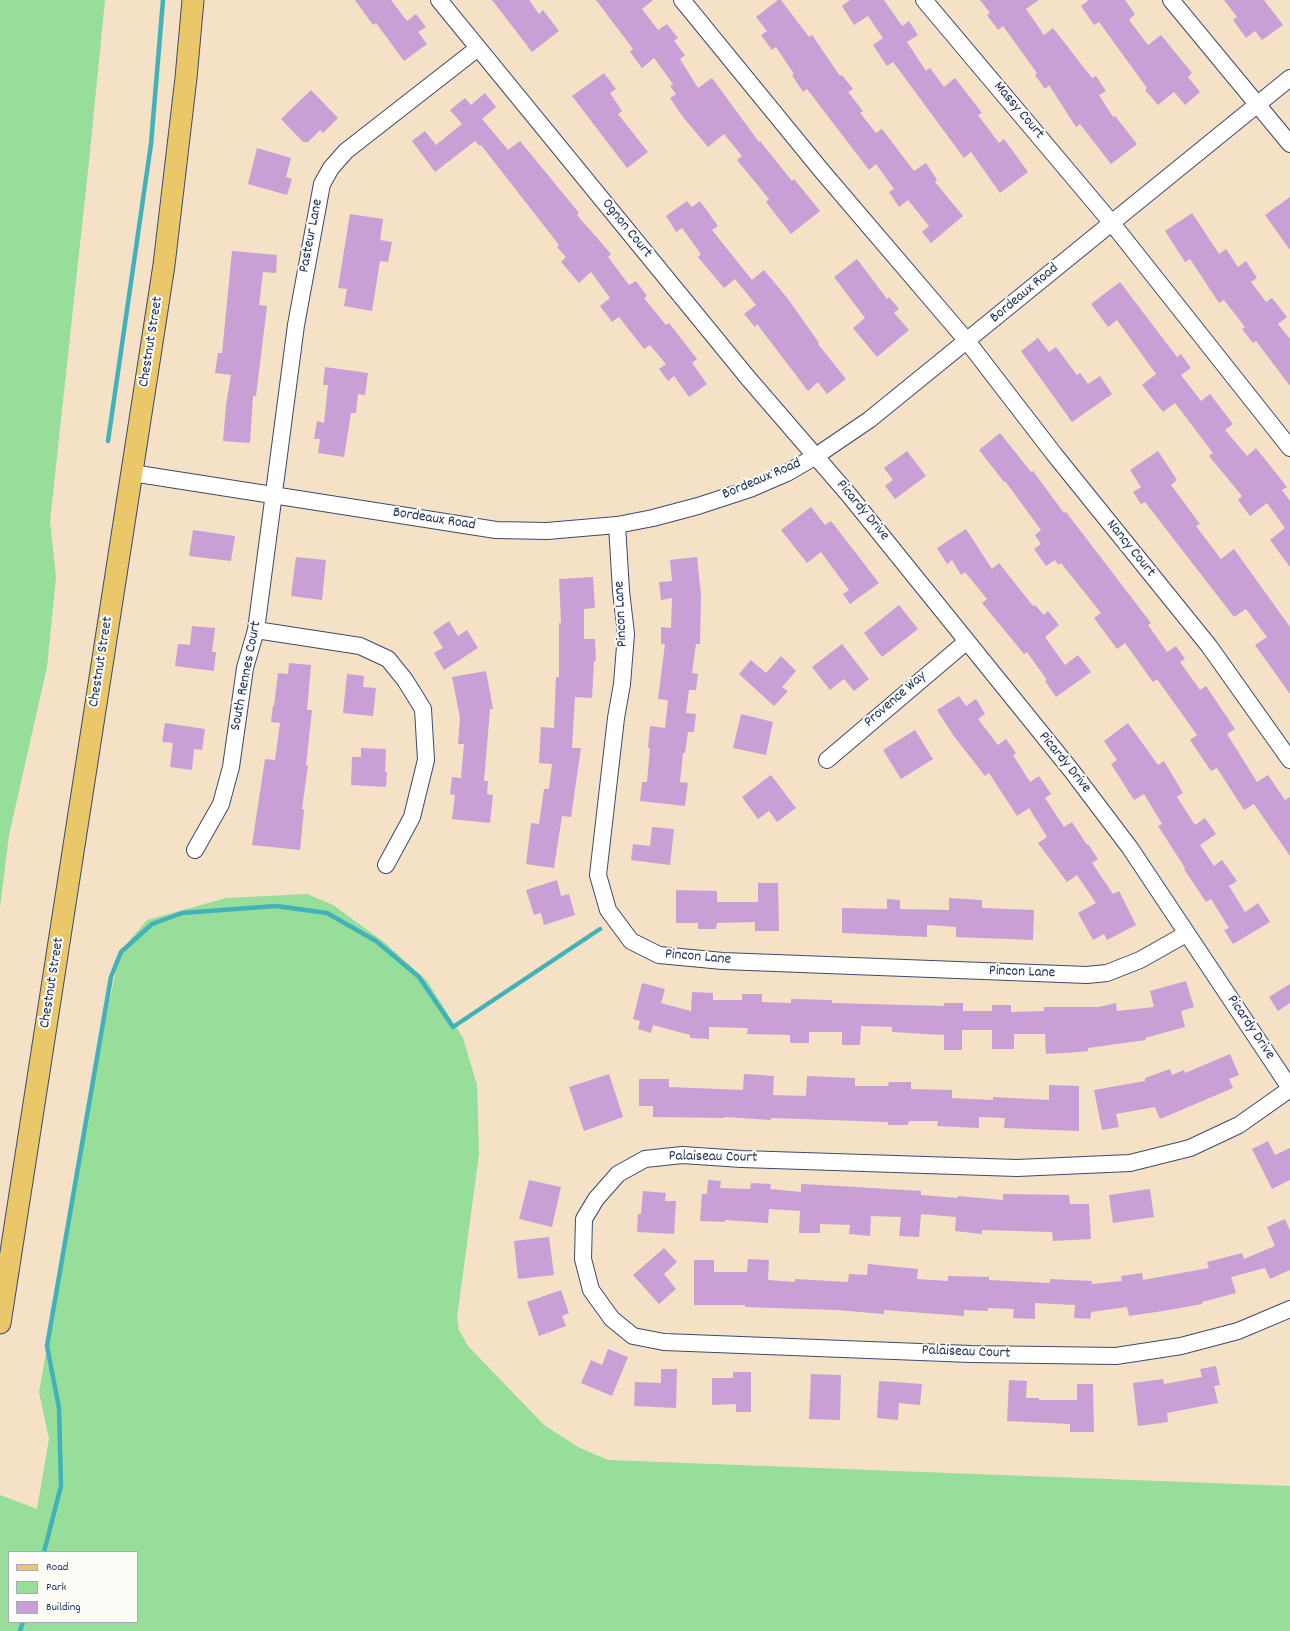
<!DOCTYPE html>
<style>
body{margin:0}
#map{position:relative;width:1290px;height:1631px;overflow:hidden;background:#f4e1c6;font-family:Dekko,sans-serif}
canvas{display:block}
.legend{position:absolute;left:8px;top:1551px;width:130px;height:72px;box-sizing:border-box;background:#fdfcf7;border:1px solid #a3aaba;margin:0;padding:5px 7px;list-style:none;font-size:12px;color:#1b2f5e}
.legend li{display:flex;align-items:center;gap:8px;height:20px}
.legend b{width:20px;border:1px solid #a3aaba}
</style>
<div id="map">
<canvas width="1290" height="1631"></canvas>
<ul class="legend">
<li><b style="height:5px;background:#eac769"></b>Road</li>
<li><b style="height:11px;background:#96de99"></b>Park</li>
<li><b style="height:11px;background:#c8a0d6"></b>Building</li>
</ul>
</div>
<script>
const context = document.querySelector('canvas').getContext('2d');
context.lineJoin = 'round';
function fill(path, color) { context.fillStyle = color; context.fill(path, 'evenodd'); }
const shape = rows => new Path2D(rows.map(r => 'M' + r).join(''));
function stroke(path, color, width, dash) { context.strokeStyle = color; context.lineWidth = width; context.lineCap = dash ? 'butt' : 'round'; context.setLineDash(dash || []); context.stroke(path); }
function drawText(font, color, halo, rows, align = 'center') {
  context.font = font + ' Dekko,sans-serif'; context.lineWidth = 4; context.setLineDash([]); context.textBaseline = 'middle'; context.strokeStyle = halo; context.fillStyle = color; for (const [text, x, y, turn = 0] of rows) {
    context.save(); context.translate(x, y); context.rotate((+turn || 0) * Math.PI / 180); context.textAlign = isNaN(turn) ? turn : align; if (halo) context.strokeText(text, 0, 0); context.fillText(text, 0, 0); context.restore();
  }
}
const green = shape([
 [0,0,105,0,89,161,50,521,56,577,47,667,9,835,0,907],
 [307,894,333,905,384,942,427,981,463,1038,477,1085,479,1154,457,1318,459,1330,468,1346,544,1425,578,1447,608,1460,1290,1486,1290,1631,0,1631,0,1495,37,1509,49,1439,39,1392,106,1017,118,961,129,941,147,920,226,898],
 [9,1552,137,1552,137,1622,9,1622]
]);
const stream = shape([
 [108,441,151,144,163,0],
 [44,1552,61,1486,59,1408,47,1346,111,977,121,952,152,924,182,913,276,906,327,913,376,941,419,977,453,1027,600,929],
 [20,1631,23,1622]
]);
const building = shape([
 [355,0,391,0,407,21,416,14,426,27,418,32,427,44,404,61,376,23,373,25],
 [492,0,529,0,539,14,543,10,559,31,532,52],
 [596,0,653,0,642,9,658,30,667,24,678,38,674,41,685,55,680,59,698,88,712,78,759,142,760,141,792,181,794,179,820,211,791,234,766,202,769,199,737,160,742,156,724,134,708,147,683,117,670,98,676,94,670,86,673,84,654,58,642,68,630,52,633,49],
 [778,0,781,0,809,37,812,35,840,76,842,75,853,89,848,92,863,111,860,113,876,133,882,129,914,171,926,163,937,180,935,182,963,216,931,243,922,232,929,226,908,200,899,207,889,192,894,189,876,164,869,170,807,89,803,92,792,75,794,74,776,47,772,50,761,35,767,31,756,17],
 [850,0,884,0,902,26,909,21,918,35,907,42,926,71,930,68,944,87,955,78,982,113,978,115,999,143,1004,139,1028,172,1000,193,971,152,964,158,893,62,887,66,873,45,883,38,868,16,854,25,842,6],
 [980,0,1039,0,1026,9,1044,35,1053,28,1092,78,1096,76,1106,91,1099,95,1113,117,1115,116,1137,144,1111,164,1080,124,1076,127,1049,85,1045,89,1035,75,1037,73,1003,26,998,30,987,15,990,13],
 [1089,0,1125,0,1135,14,1129,20,1148,45,1161,35,1192,73,1188,77,1200,92,1185,105,1174,92,1158,105,1145,90,1147,88,1099,22,1094,25,1081,6],
 [1224,0,1264,0,1283,25,1262,40,1255,31,1246,38,1233,20,1237,17],
 [604,73,616,89,610,93,622,111,618,114,648,152,627,168,572,96],
 [311,90,338,118,323,133,320,130,308,142,303,142,281,119],
 [485,93,496,107,482,119,508,150,520,141,579,213,577,215,611,254,608,257,629,285,636,281,647,296,644,298,666,325,669,323,697,359,692,363,707,384,689,397,674,376,668,381,659,369,666,364,650,345,644,349,619,317,612,322,600,306,610,298,591,272,579,283,561,262,566,257,557,247,559,245,481,145,480,146,475,141,435,172,412,141,425,131,436,145,462,124,450,110,465,98,471,105],
 [257,148,291,158,286,177,292,179,287,195,248,184],
 [1290,197,1290,250,1265,215],
 [687,201,692,207,700,201,718,226,712,230,752,280,764,270,788,299,819,343,818,344,846,379,827,394,818,382,808,391,757,324,755,327,744,314,756,305,735,279,724,288,698,257,701,254,682,228,676,232,666,216],
 [1192,213,1219,254,1226,249,1238,267,1246,261,1257,278,1251,282,1266,302,1272,298,1287,317,1278,324,1290,339,1290,386,1256,341,1253,343,1242,329,1245,327,1224,300,1219,303,1190,259,1185,262,1165,231],
 [350,214,383,219,380,240,392,242,388,262,380,261,372,311,344,306,347,289,338,288],
 [232,251,277,255,276,273,263,272,259,305,267,306,256,396,253,396,250,443,223,441,226,405,231,375,215,373,218,353,222,353],
 [857,259,887,299,889,297,899,309,894,313,909,330,877,357,853,328,865,318,834,277],
 [1120,282,1177,357,1181,354,1191,368,1181,375,1201,401,1210,394,1233,424,1225,430,1247,456,1256,448,1287,487,1282,490,1290,501,1290,567,1270,540,1285,528,1267,503,1250,516,1238,500,1242,496,1209,456,1213,453,1175,403,1163,412,1142,385,1156,374,1117,320,1108,327,1091,304],
 [1038,338,1049,352,1056,347,1077,375,1080,373,1088,384,1100,376,1112,394,1072,422,1021,351],
 [325,367,368,373,365,395,358,394,356,413,351,413,344,457,318,453,320,439,314,439,317,421,324,423,328,385,323,385],
 [1000,433,1031,472,1033,471,1064,513,1066,512,1151,623,1148,625,1167,652,1176,646,1185,659,1180,662,1200,690,1206,686,1235,729,1227,734,1257,782,1268,775,1285,800,1290,797,1290,856,1254,804,1244,810,1217,768,1211,771,1190,740,1197,735,1157,679,1153,682,1125,643,1117,649,1094,618,1101,613,1061,563,1058,565,1055,560,1046,566,1034,549,1041,544,1035,535,1041,530,1005,481,1004,482,979,450],
 [907,451,926,476,895,499,885,486,893,480,884,468],
 [1158,451,1177,480,1171,485,1200,524,1196,526,1221,559,1234,549,1290,627,1290,694,1255,645,1267,637,1246,609,1234,617,1145,502,1141,504,1133,492,1141,487,1130,470],
 [811,507,825,525,831,521,879,583,850,604,843,594,849,590,821,552,807,563,781,530],
 [966,529,992,569,999,563,1033,606,1035,605,1044,615,1048,611,1059,625,1045,637,1065,665,1078,655,1091,672,1056,697,1045,681,1047,680,1027,652,1024,654,982,603,987,599,965,572,961,575,952,560,947,564,937,548],
 [193,530,235,536,231,561,189,556],
 [296,557,326,560,322,600,291,596],
 [697,557,701,595,700,644,696,644,692,673,698,674,696,690,689,690,686,713,696,714,694,732,688,732,685,753,683,753,680,782,688,783,685,806,640,801,642,782,647,782,650,748,648,748,650,726,665,728,668,700,658,699,665,644,661,644,661,627,671,628,672,598,661,600,659,582,672,581,670,560],
 [593,577,595,608,584,609,584,639,595,639,596,661,594,661,592,698,575,697,572,748,581,748,571,817,562,816,554,868,526,864,531,823,539,824,544,789,549,789,552,764,539,763,541,727,554,728,556,677,559,677,559,623,561,623,559,579],
 [899,605,918,629,882,657,864,633],
 [449,621,458,636,467,630,478,648,444,670,434,653,443,648,433,632],
 [192,626,215,628,212,652,216,652,214,671,175,666,178,644,190,645],
 [842,644,869,679,854,691,844,679,830,690,812,667],
 [781,656,796,671,782,687,788,691,774,706,739,674,751,660,766,673],
 [289,663,311,665,307,710,312,710,306,765,308,765,302,809,304,810,300,850,252,845,265,759,275,760,280,723,271,722,273,705,274,706,278,673,288,674],
 [486,671,493,709,490,709,484,781,488,781,487,794,493,795,490,823,452,819,455,795,450,794,452,777,461,778,464,744,458,744,460,718,452,677],
 [347,674,364,676,363,687,376,688,373,716,343,713],
 [959,696,966,706,976,699,985,714,978,719,998,745,1006,739,1016,753,1013,755,1030,782,1039,776,1051,794,1045,798,1064,827,1072,822,1087,845,1088,844,1098,859,1092,863,1113,894,1119,891,1136,925,1107,940,1104,934,1093,940,1078,913,1096,903,1077,875,1067,882,1038,843,1047,837,1029,808,1017,816,989,773,985,776,953,735,937,710],
 [741,714,773,722,766,755,733,748],
 [165,723,205,729,202,750,194,749,192,770,170,767,173,743,162,742],
 [1128,723,1158,765,1164,761,1183,793,1177,797,1195,825,1205,818,1216,834,1200,845,1214,866,1222,860,1237,881,1229,886,1245,912,1258,903,1270,922,1233,944,1224,930,1229,928,1211,899,1206,902,1184,869,1185,868,1158,826,1162,824,1144,794,1134,800,1111,764,1117,760,1104,741],
 [915,730,933,759,901,779,883,750],
 [361,748,386,749,385,772,387,772,386,787,351,785,352,757,361,757],
 [771,775,796,808,777,822,769,811,758,819,742,797],
 [652,827,674,829,670,865,631,860,633,844,650,846],
 [557,880,561,896,569,894,575,915,544,925,541,913,534,915,526,890],
 [758,883,778,883,779,931,755,931,755,922,717,923,716,929,698,929,698,923,676,923,676,890,717,891,717,902,758,902],
 [949,898,982,900,982,908,1034,910,1033,940,956,937,956,927,927,925,927,937,842,933,842,908,887,909,887,899,900,900,900,909,949,910],
 [1186,981,1194,1007,1181,1011,1185,1027,1145,1038,1146,1040,1088,1048,1088,1051,1080,1052,1046,1054,1045,1034,1014,1034,1014,1049,992,1049,992,1030,962,1030,962,1050,944,1050,944,1035,892,1032,892,1027,861,1026,860,1045,842,1045,842,1032,809,1032,809,1043,790,1043,790,1035,747,1034,748,1028,709,1027,709,1039,690,1038,690,1035,653,1025,651,1033,638,1029,640,1021,633,1019,642,983,665,989,661,1003,691,1011,692,992,713,993,713,1000,742,1000,742,994,762,994,762,1002,791,1003,791,999,832,1000,832,1003,944,1006,944,1003,963,1003,963,1011,992,1011,992,1005,1011,1005,1011,1012,1044,1011,1044,1007,1099,1007,1116,1003,1117,1011,1154,1007,1150,991],
 [1290,984,1290,1003,1278,1011,1269,997],
 [1230,1054,1239,1075,1229,1079,1233,1088,1160,1119,1155,1107,1116,1114,1119,1127,1102,1130,1094,1090,1145,1081,1145,1078,1170,1069,1172,1075,1184,1070,1185,1073],
 [609,1074,623,1117,584,1131,569,1087],
 [744,1074,774,1076,773,1095,806,1096,807,1076,855,1078,855,1086,888,1086,889,1082,911,1082,911,1089,952,1090,952,1098,993,1100,993,1097,1049,1100,1049,1085,1079,1086,1079,1131,1004,1128,1005,1118,979,1117,979,1128,937,1126,938,1121,909,1121,908,1125,888,1125,888,1122,771,1118,771,1120,725,1117,725,1118,653,1117,653,1106,639,1106,639,1079,669,1079,669,1087,743,1090],
 [1268,1141,1275,1155,1290,1148,1290,1180,1272,1189,1252,1149],
 [529,1180,561,1187,552,1227,519,1219],
 [708,1180,721,1181,720,1188,750,1189,751,1183,771,1184,770,1189,801,1192,801,1184,839,1186,921,1191,921,1195,958,1198,958,1196,1003,1200,1003,1194,1069,1195,1070,1204,1089,1204,1091,1239,1053,1241,1052,1232,982,1230,982,1234,955,1231,956,1217,921,1214,919,1237,899,1236,901,1217,871,1216,870,1236,849,1234,850,1225,820,1224,820,1233,799,1233,800,1211,769,1209,768,1223,725,1220,725,1222,700,1221,702,1194,707,1194],
 [1150,1189,1154,1217,1113,1223,1109,1195],
 [643,1191,666,1193,665,1201,676,1201,674,1234,637,1232,638,1214,641,1214],
 [1285,1219,1290,1231,1290,1270,1270,1279,1265,1268,1231,1277,1236,1293,1202,1302,1202,1304,1163,1311,1129,1316,1127,1307,1091,1312,1090,1319,1074,1318,1075,1305,1035,1303,1035,1319,1013,1318,1014,1309,988,1308,988,1311,964,1310,964,1316,884,1310,884,1314,836,1310,745,1307,745,1305,694,1305,694,1260,714,1260,714,1272,747,1272,748,1259,769,1260,768,1280,795,1282,795,1279,848,1282,849,1274,867,1275,868,1264,918,1269,917,1279,948,1281,948,1276,989,1277,989,1280,1050,1283,1050,1279,1092,1281,1092,1284,1122,1281,1121,1276,1142,1273,1143,1280,1209,1268,1207,1262,1242,1253,1244,1259,1275,1246,1267,1227],
 [549,1237,554,1275,518,1279,514,1241],
 [664,1248,677,1262,664,1274,676,1289,659,1304,633,1275],
 [561,1290,569,1313,562,1316,566,1326,539,1336,527,1302],
 [608,1349,628,1357,612,1396,581,1383,591,1360,602,1365],
 [1216,1366,1220,1385,1214,1386,1218,1403,1167,1413,1168,1422,1138,1426,1133,1383,1163,1379,1164,1384,1202,1377,1200,1369],
 [661,1369,677,1369,676,1408,634,1406,635,1382,661,1383],
 [733,1372,751,1372,751,1412,736,1412,736,1404,712,1405,712,1378,733,1378],
 [811,1374,841,1375,840,1420,809,1419],
 [1009,1380,1027,1381,1026,1398,1039,1398,1039,1400,1077,1400,1077,1384,1093,1384,1094,1432,1070,1432,1070,1424,1007,1421],
 [879,1381,922,1384,920,1405,899,1403,898,1420,877,1418]
]);
const minor = shape([
 [439,0,748,378,849,495,1071,770,1130,848,1290,1088],
 [682,0,821,170,967,341,1054,454,1209,646,1290,760],
 [924,0,1111,222,1290,448],
 [1171,0,1290,144],
 [132,473,496,530,547,531,617,525,653,518,698,506,750,489,787,473,816,456,869,420,1290,78],
 [617,525,621,591,626,634,622,684,616,718,598,875,608,910,631,941,659,955,723,961,1087,975,1107,973,1140,960,1186,934],
 [256,630,360,646,388,659,405,680,423,709,426,760,412,817,386,865],
 [827,760,966,642],
 [195,850,221,804,231,767,245,668,256,630,296,325,322,184,331,168,346,151,478,48],
 [1290,1089,1239,1125,1190,1148,1130,1163,1017,1168,742,1159,682,1155,645,1159,618,1174,596,1199,584,1219,583,1259,591,1290,612,1319,633,1336,664,1342,971,1354,1116,1356,1181,1346,1238,1331,1290,1309]
]);
const major = shape([
 [0,1323,164,265,186,78,193,0]
]);
const streetNames = [
 ["Massy Court",1018,111,50],
 ["Ognon Court",626,229,51],
 ["Pasteur Lane",312,236,-79],
 ["Bordeaux Road",1025,294,-40],
 ["Chestnut Street",152,342,-81],
 ["Bordeaux Road",762,480,-23],
 ["Picardy Drive",862,511,50],
 ["Bordeaux Road",434,520,9],
 ["Nancy Court",1130,549,51],
 ["Pincon Lane",622,614,-93],
 ["Chestnut Street",102,662,-81],
 ["South Rennes Court",247,676,-79],
 ["Provence Way",896,700,-41],
 ["Picardy Drive",1064,763,51],
 ["Pincon Lane",698,958,5],
 ["Pincon Lane",1022,973,2],
 ["Chestnut Street",53,983,-81],
 ["Picardy Drive",1250,1028,56],
 ["Palaiseau Court",713,1158,1],
 ["Palaiseau Court",966,1353,2]
];
fill(green, '#96de99');
stroke(stream, '#42b2ba', 4.5);
fill(building, '#c8a0d6');
stroke(minor, '#3c4a6e', 18);
stroke(major, '#3c4a6e', 23);
stroke(minor, '#fff', 16);
stroke(major, '#eac769', 21);
drawText('15px', '#1b2f5e', '#fdfcf7', streetNames);
</script>
